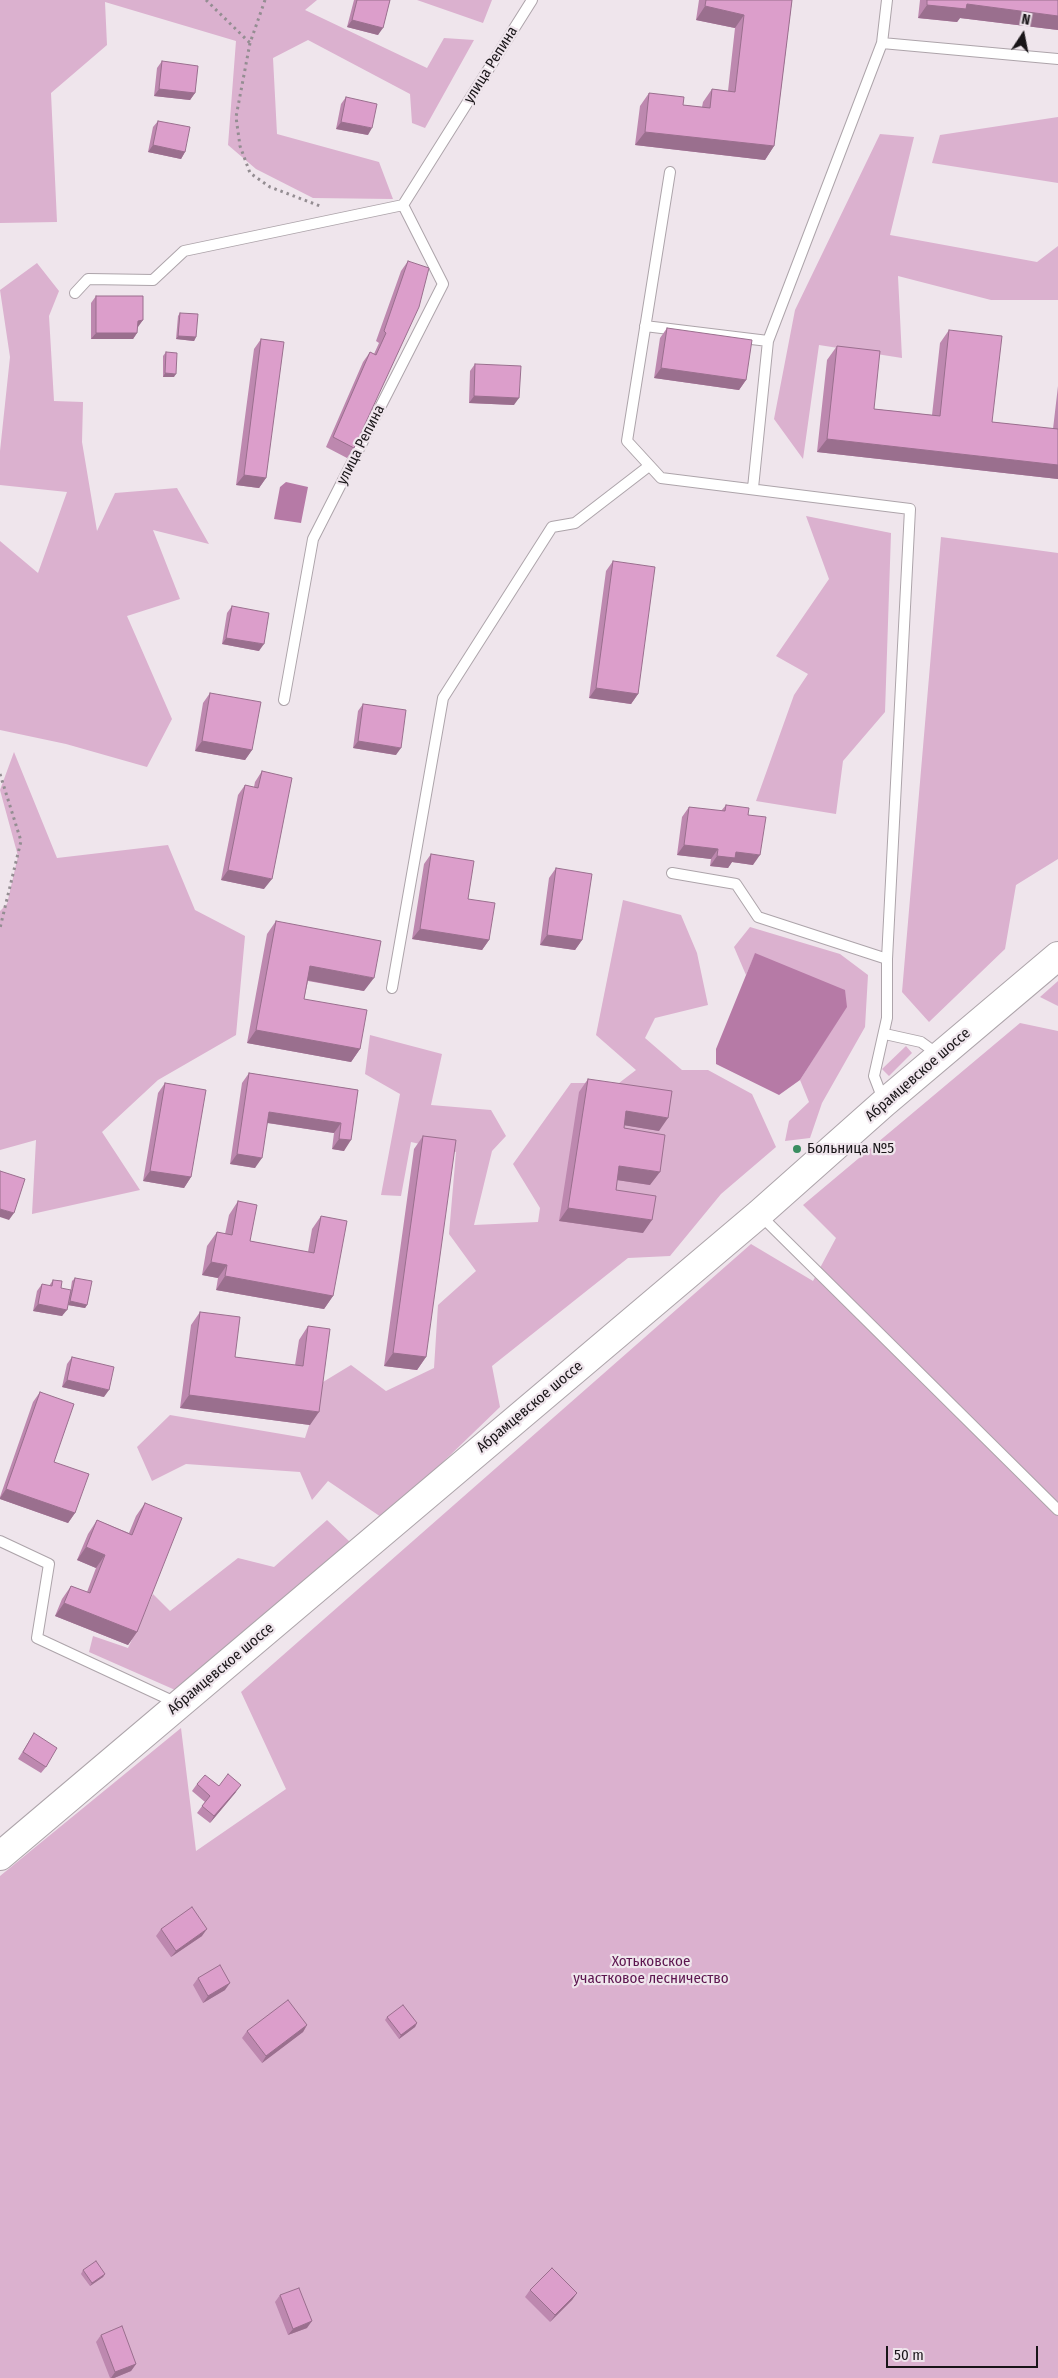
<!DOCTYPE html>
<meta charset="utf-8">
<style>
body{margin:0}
#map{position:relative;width:1058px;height:2378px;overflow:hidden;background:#efe5ec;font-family:"Fira Sans Condensed",sans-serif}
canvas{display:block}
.north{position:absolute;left:998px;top:10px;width:50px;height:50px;-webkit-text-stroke:4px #efe5ec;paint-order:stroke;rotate:11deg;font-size:14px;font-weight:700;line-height:20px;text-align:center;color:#191518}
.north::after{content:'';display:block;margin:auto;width:18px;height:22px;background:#191518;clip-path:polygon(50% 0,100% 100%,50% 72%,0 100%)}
.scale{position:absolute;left:886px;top:2346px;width:152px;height:22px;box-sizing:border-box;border:2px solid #191518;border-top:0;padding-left:6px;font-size:15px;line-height:18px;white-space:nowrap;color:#191518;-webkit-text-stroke:4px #efe5ec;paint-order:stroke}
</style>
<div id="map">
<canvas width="1058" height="2378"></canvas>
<div class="north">N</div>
<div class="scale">50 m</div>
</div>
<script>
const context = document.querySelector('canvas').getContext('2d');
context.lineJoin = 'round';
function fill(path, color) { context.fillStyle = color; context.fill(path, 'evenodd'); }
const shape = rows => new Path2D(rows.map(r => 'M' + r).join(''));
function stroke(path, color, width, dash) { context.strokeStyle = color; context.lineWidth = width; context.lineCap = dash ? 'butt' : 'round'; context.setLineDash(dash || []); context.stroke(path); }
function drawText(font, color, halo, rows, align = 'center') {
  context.font = font + ' "Fira Sans Condensed",sans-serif'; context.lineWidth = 4.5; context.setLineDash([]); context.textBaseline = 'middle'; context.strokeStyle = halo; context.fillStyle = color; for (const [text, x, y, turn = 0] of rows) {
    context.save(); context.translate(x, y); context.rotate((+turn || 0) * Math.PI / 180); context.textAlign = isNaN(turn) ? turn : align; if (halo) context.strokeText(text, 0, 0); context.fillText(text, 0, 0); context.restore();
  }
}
const green = shape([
 [0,0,317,0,305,10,427,68,444,38,474,40,425,128,412,123,410,94,308,40,273,58,277,134,379,162,393,199,313,198,256,169,228,145,236,41,105,2,107,45,51,93,57,222,0,223],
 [417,0,492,0,483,23],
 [1058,117,1058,183,932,163,940,135],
 [880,134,914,137,890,235,1037,262,1058,246,1058,300,991,300,898,276,902,358,819,345,803,459,774,419,795,310],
 [37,263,59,291,49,316,54,401,83,402,82,442,97,531,115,493,177,488,209,544,153,530,180,599,127,616,172,719,147,767,66,744,0,730,0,541,38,573,67,492,0,485,0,451,10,357,0,290],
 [806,516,891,533,885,712,843,761,836,814,756,801,794,695,808,674,776,656,829,579],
 [941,537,1058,553,1058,859,1016,885,1005,949,929,1022,902,992],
 [14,752,57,858,168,845,195,910,245,936,236,1035,158,1080,102,1132,140,1190,32,1214,36,1140,0,1150,0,911,7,904,18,856,0,790],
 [623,900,681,915,697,953,708,1005,655,1018,645,1038,682,1070,708,1070,752,1094,776,1147,721,1194,670,1256,628,1258,492,1366,500,1407,384,1519,328,1481,312,1500,300,1472,186,1464,152,1481,137,1447,170,1415,305,1438,323,1382,351,1365,386,1391,434,1368,438,1305,476,1271,449,1234,456,1152,411,1142,401,1196,381,1195,400,1094,365,1074,370,1035,442,1054,431,1105,491,1110,506,1136,492,1151,474,1225,538,1222,540,1208,513,1164,571,1083,619,1083,636,1070,596,1035],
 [750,927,840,954,868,975,865,1027,822,1103,810,1138,785,1141,789,1121,809,1102,800,1080,846,1007,755,954,746,975,734,947],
 [1058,981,1058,1006,1040,997],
 [1020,1023,1058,1031,1058,2378,0,2378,0,1876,181,1728,196,1851,286,1789,241,1692,751,1244,813,1281,836,1238,803,1205],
 [906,1046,912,1053,889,1076,882,1069],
 [327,1520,351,1543,182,1693,89,1652,93,1636,128,1648,153,1594,170,1611,238,1558,274,1567]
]);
const water = shape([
 [286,482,308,487,301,523,274,519,280,487],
 [755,953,845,990,847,1007,800,1080,779,1095,716,1064,716,1049]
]);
const path = shape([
 [206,0,250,43],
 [265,0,250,43,236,117,240,146,250,173,270,187,320,206],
 [0,774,21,841,0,928]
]);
const lane = shape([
 [882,43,1058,59],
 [670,172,627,441,661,478,910,509,887,959,887,1018,874,1076,884,1102],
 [75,293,88,279,153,280,184,251,403,205],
 [645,326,768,341],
 [753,488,768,341,882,43,887,0],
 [284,700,313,539,443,284,403,205,532,0],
 [672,873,736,884,758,917,887,959],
 [392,988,443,698,552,527,575,523,649,466],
 [885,1034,921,1042,939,1055],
 [760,1215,1058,1510],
 [0,1541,49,1564,37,1638,179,1704]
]);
const secondary = shape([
 [0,1856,759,1214,884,1103,1058,956]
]);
const wall = shape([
 [354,0,390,0,378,35,347,27],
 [699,0,792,0,774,146,765,160,635,145,640,106,649,93,683,105,702,107,703,102,712,89,728,91,735,28,696,20],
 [920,0,1058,0,1058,30,960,18,957,22,918,18],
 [162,61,195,93,190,100,154,96,157,68],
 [346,97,368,135,336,129,341,104],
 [158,121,185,152,181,159,148,152,153,127],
 [408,261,354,448,347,458,326,447,363,362,370,352,374,354,379,343,376,341,401,271],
 [96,296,143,320,137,327,137,333,133,339,91,339,91,303],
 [180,313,196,337,194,341,176,339,178,316],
 [667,328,746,380,739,390,654,378,660,338],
 [949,330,992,422,1053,429,1058,386,1058,479,817,452,827,360,837,346,874,409,932,415,940,343],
 [261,339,266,478,259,488,236,485,254,349],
 [166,352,174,377,163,377,163,356],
 [475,364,514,405,469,403,470,371],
 [613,561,638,694,631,704,589,698,606,571],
 [232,606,259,651,222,644,227,613],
 [210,693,252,750,245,760,195,751,203,703],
 [363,704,396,755,353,748,358,711],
 [262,771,264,889,221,880,238,795,245,785,254,787,255,782],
 [726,805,748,815,753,865,732,862,728,868,710,866,711,859,677,855,682,817,689,807,721,811],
 [431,854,468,899,489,940,482,950,412,939,424,864],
 [556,868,582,940,575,950,540,945,549,878],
 [276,921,364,991,308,981,304,999,360,1049,351,1062,247,1043,267,934],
 [249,1073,358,1090,344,1151,332,1149,334,1133,267,1123,255,1168,230,1164,242,1083],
 [588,1079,659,1131,624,1125,624,1128,650,1185,617,1180,616,1190,643,1233,559,1221,579,1092],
 [165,1083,191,1177,184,1188,143,1181,158,1093],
 [423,1136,426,1357,417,1370,384,1366,414,1149],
 [238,1201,250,1241,308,1252,312,1229,321,1216,333,1296,324,1309,216,1290,218,1278,202,1275,207,1246,217,1232,225,1234,229,1215],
 [75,1278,87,1305,85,1308,68,1305,62,1316,33,1311,37,1291,42,1284,49,1286,53,1280,61,1288,70,1294,72,1281],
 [200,1312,235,1357,295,1365,299,1340,308,1326,310,1425,180,1408,191,1325],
 [72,1357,104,1397,62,1387,67,1364],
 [40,1392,54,1462,75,1513,68,1523,0,1499,0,1497,33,1402],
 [145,1503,137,1632,128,1645,55,1616,62,1599,71,1586,87,1592,96,1568,77,1560,88,1534,97,1520,129,1533,136,1516],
 [34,1733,46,1767,41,1773,18,1759],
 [197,1784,219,1786,236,1792,210,1823,197,1813,205,1802,192,1791],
 [161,1929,202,1936,171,1957,156,1936],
 [198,1978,225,1990,203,2003,193,1985],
 [387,2017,417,2023,415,2027,399,2039,385,2020],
 [307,2025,303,2032,262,2063,242,2038,247,2031],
 [83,2270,105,2274,103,2277,90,2286,81,2274],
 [530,2290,577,2293,572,2300,550,2322,525,2297],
 [280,2295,307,2328,288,2335,275,2302],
 [101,2335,136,2364,131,2371,114,2378,110,2378,96,2342]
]);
const shadedWall = shape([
 [967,4,1058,16,1058,30,960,18,957,22,918,18,927,5],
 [705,6,744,15,735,28,696,20],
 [352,20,383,28,378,35,347,27],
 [159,89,195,93,190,100,154,96],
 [341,122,372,128,368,135,336,129],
 [645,132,774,146,765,160,635,145],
 [153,145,185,152,181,159,148,152],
 [143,320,138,327,133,327,138,321],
 [96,333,137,333,133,339,91,339],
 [178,336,196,337,194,341,176,339],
 [661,368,746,380,739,390,654,378],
 [165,373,176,374,174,377,163,377],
 [474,396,519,398,514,405,469,403],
 [827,439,1058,465,1058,479,817,452],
 [244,475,266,478,259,488,236,485],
 [226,638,264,644,259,651,222,644],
 [596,688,638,694,631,704,589,698],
 [202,741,252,750,245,760,195,751],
 [358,741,401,748,396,755,353,748],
 [684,845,718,849,711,859,677,855],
 [736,852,760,855,753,865,732,862,728,868,710,866,717,856],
 [228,870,272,879,264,889,221,880],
 [420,929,489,940,482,950,412,939],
 [547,935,582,940,575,950,540,945],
 [310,966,374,978,364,991,301,979],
 [256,1030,360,1049,351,1062,247,1043],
 [626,1111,668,1118,659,1131,617,1124],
 [269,1112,341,1123,334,1133,262,1122],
 [339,1139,351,1140,344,1151,332,1149],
 [237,1154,262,1158,255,1168,230,1164],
 [619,1166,660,1172,650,1185,610,1179],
 [150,1171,191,1177,184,1188,143,1181],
 [568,1208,652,1220,643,1233,559,1221],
 [0,1209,14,1213,9,1220,0,1217],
 [211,1262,227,1265,218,1278,202,1275],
 [225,1276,333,1296,324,1309,216,1290],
 [70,1301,87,1305,85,1308,68,1305],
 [38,1304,67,1310,62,1316,33,1311],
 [393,1353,426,1357,417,1370,384,1366],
 [67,1380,109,1390,104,1397,62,1387],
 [189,1395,319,1412,310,1425,180,1408],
 [6,1489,75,1513,68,1523,0,1499,0,1498],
 [86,1547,105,1555,96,1568,77,1560],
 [64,1603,137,1632,128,1645,55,1616],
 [241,1785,236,1792,210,1823,214,1816],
 [207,1929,202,1936,171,1957,176,1951],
 [230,1983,225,1990,203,2003,208,1996],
 [417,2023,415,2027,399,2039,401,2035],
 [307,2025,303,2032,262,2063,266,2056],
 [105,2274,103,2277,90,2286,92,2283],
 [577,2293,572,2300,550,2322,555,2315],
 [312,2321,307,2328,288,2335,293,2329],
 [136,2364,131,2371,114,2378,111,2378,115,2372]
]);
const building = shape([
 [357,0,390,0,383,28,352,20,357,0],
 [706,0,792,0,774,146,645,132,649,93,684,97,683,105,710,108,712,89,735,92,744,15,705,6,706,0],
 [927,0,1058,0,1058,16,967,4,966,9,927,5,927,0],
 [162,61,198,66,195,93,159,89,162,61],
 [346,97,377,104,372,128,341,122,346,97],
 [158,121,190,127,185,152,153,145,158,121],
 [408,261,429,268,419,307,354,448,333,437,370,352,376,355,386,333,384,331,408,261],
 [96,296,143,296,143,320,138,321,137,333,96,333,96,296],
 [180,313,198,314,196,337,178,336,180,313],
 [667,328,752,340,746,380,661,368,667,328],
 [949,330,1002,336,992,422,1058,429,1058,465,827,439,837,346,880,351,874,409,940,416,949,330],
 [261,339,284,342,266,478,244,475,261,339],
 [166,352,177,353,176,374,165,373,166,352],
 [475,364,521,366,519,398,474,396,475,364],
 [613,561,655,567,638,694,596,688,613,561],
 [232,606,269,613,264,644,226,638,232,606],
 [210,693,261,702,252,750,202,741,210,693],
 [363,704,406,710,401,748,358,741,363,704],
 [262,771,292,778,272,879,228,870,245,785,258,788,262,771],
 [726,805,749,808,748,815,766,817,760,855,736,852,735,858,717,856,718,849,684,845,689,807,725,811,726,805],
 [431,854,474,861,468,899,495,903,489,940,420,929,431,854],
 [556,868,592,874,582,940,547,935,556,868],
 [276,921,381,941,374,978,310,966,304,999,367,1010,360,1049,256,1030,276,921],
 [249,1073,358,1090,351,1140,339,1139,341,1123,269,1112,262,1158,237,1154,249,1073],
 [588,1079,672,1091,668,1118,626,1111,624,1128,665,1135,660,1172,619,1166,616,1190,656,1196,652,1220,568,1208,588,1079],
 [165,1083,206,1090,191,1177,150,1171,165,1083],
 [423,1136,456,1140,426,1357,393,1353,423,1136],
 [0,1171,25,1179,14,1213,0,1209,0,1171],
 [238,1201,257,1205,250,1241,314,1253,321,1216,347,1221,333,1296,225,1276,227,1265,211,1262,217,1232,232,1235,238,1201],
 [75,1278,92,1281,87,1305,70,1301,75,1278],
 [53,1280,62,1281,61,1288,71,1290,67,1310,38,1304,42,1284,52,1286,53,1280],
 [200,1312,240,1317,235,1357,303,1366,308,1326,330,1329,319,1412,189,1395,200,1312],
 [72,1357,114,1367,109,1390,67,1380,72,1357],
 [40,1392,74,1404,54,1462,89,1474,75,1513,6,1489,40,1392],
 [145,1503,182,1518,137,1632,64,1603,71,1586,90,1593,105,1555,86,1547,97,1520,132,1535,145,1503],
 [34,1733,57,1748,46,1767,23,1752,34,1733],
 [228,1774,241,1785,214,1816,202,1806,210,1796,197,1784,205,1775,219,1786,228,1774],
 [192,1907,207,1929,176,1951,161,1929,192,1907],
 [220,1965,230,1983,208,1996,198,1978,220,1965],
 [288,2000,307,2025,266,2056,247,2031,288,2000],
 [403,2005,417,2023,401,2035,387,2017,403,2005],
 [96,2261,105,2274,92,2283,83,2270,96,2261],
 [552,2268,577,2293,555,2315,530,2290,552,2268],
 [299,2288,312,2321,293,2329,280,2295,299,2288],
 [122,2326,136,2364,115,2372,101,2335,122,2326]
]);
const markers = [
 [797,1149,5,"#398d60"]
];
const streetNames = [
 ["улица Репина",491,65,-58],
 ["улица Репина",361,445,-63],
 ["Абрамцевское шоссе",918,1075,-41],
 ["Абрамцевское шоссе",530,1407,-40],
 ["Абрамцевское шоссе",221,1669,-40]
];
const poiNames = [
 ["Больница №5",807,1149]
];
const parkNames = [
 ["Хотьковское",651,1962],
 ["участковое лесничество",651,1979]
];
fill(green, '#dbb1cf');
fill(water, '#b67aa6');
stroke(lane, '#ada4aa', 12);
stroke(secondary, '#ada4aa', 30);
stroke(path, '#948d92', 3, [2.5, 4]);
stroke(lane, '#fff', 10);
stroke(secondary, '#fff', 28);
fill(wall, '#bd88af');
fill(shadedWall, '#9a6f8e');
fill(building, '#dc9ecb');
stroke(building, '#9a6f8e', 1);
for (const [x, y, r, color] of markers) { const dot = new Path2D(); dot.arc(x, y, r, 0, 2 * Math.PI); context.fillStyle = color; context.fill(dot); stroke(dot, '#efe5ec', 2); }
drawText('15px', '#191518', '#efe5ec', streetNames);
drawText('15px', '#191518', '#efe5ec', poiNames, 'left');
drawText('15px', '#5c154f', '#efe5ec', parkNames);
</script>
